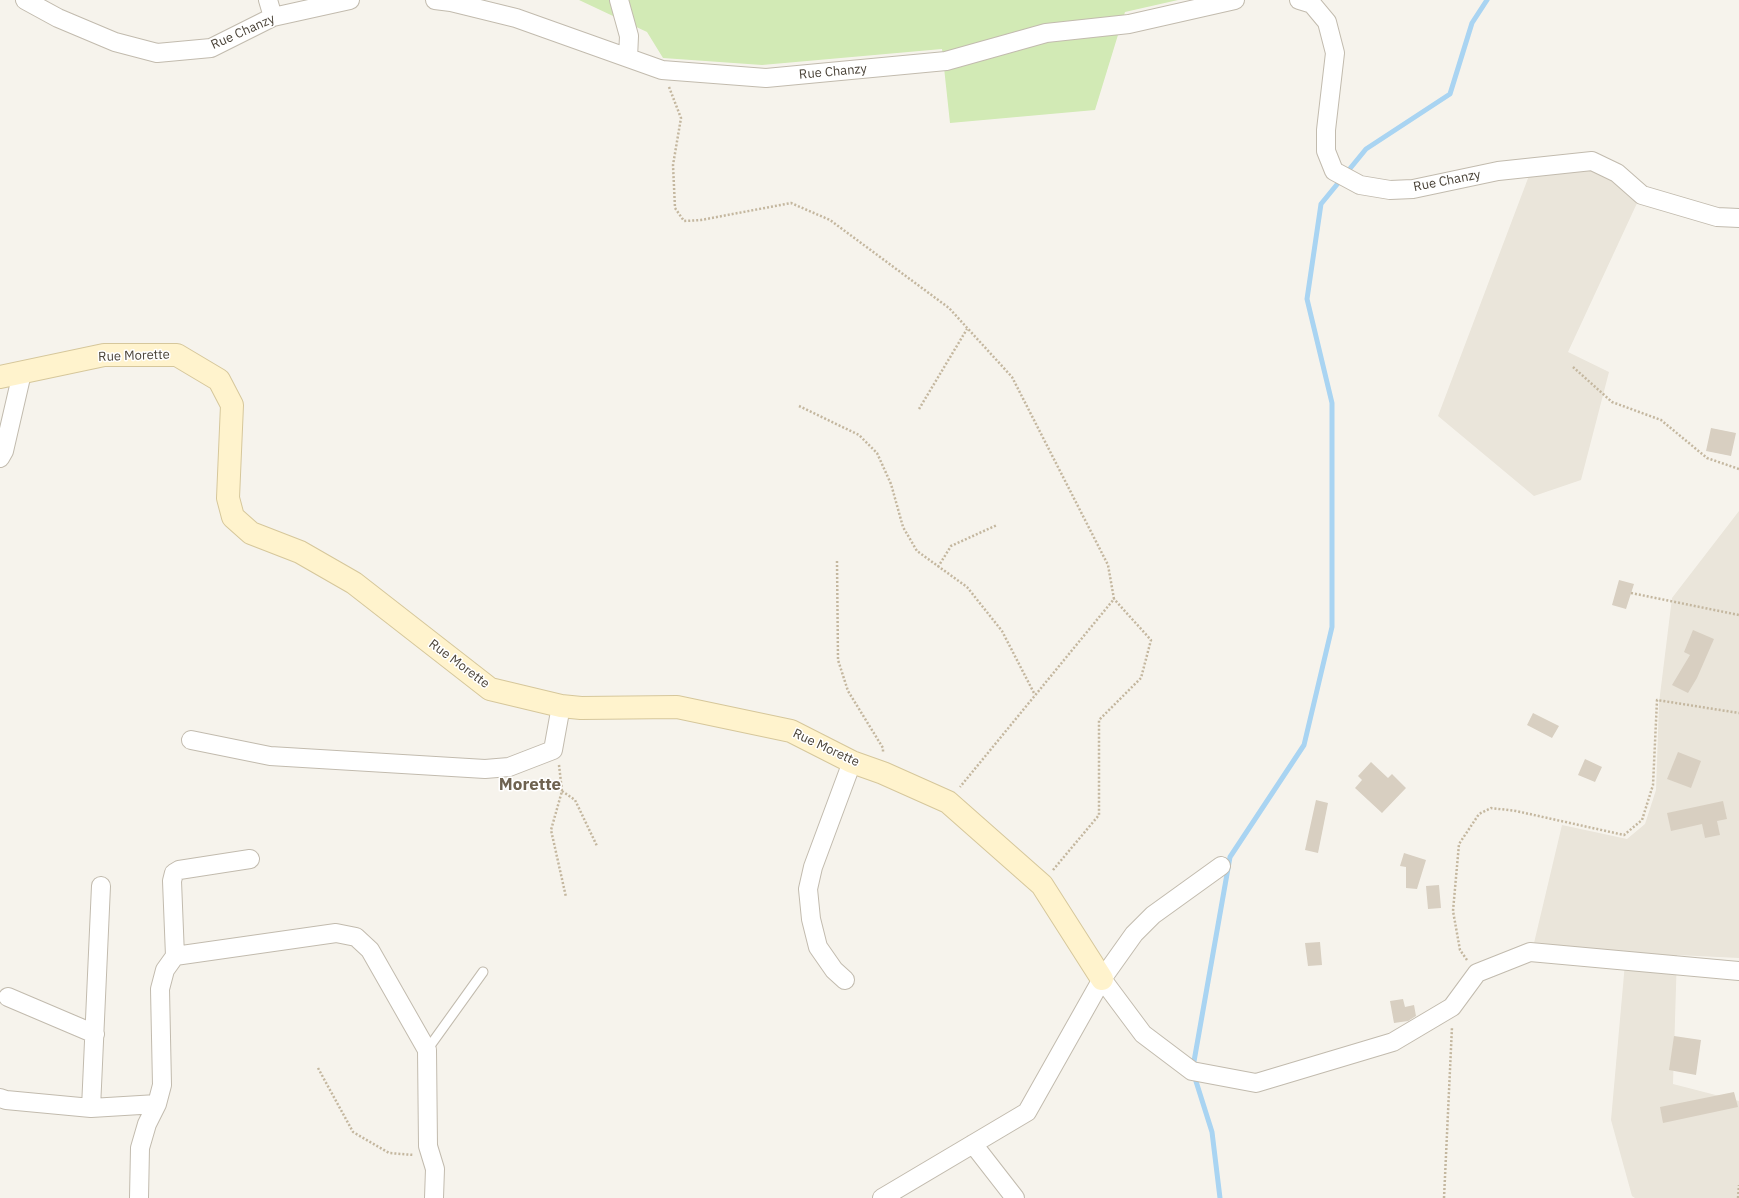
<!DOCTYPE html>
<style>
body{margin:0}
canvas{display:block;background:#f6f3ec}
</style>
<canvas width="1739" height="1198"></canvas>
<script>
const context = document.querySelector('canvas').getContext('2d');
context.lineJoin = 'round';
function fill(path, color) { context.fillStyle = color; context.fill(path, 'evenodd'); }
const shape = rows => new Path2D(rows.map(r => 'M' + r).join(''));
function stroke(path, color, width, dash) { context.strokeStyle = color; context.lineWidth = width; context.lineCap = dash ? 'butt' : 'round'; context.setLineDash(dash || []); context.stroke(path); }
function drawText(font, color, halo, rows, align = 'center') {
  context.font = font + ' "IBM Plex Sans",sans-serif'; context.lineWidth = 3; context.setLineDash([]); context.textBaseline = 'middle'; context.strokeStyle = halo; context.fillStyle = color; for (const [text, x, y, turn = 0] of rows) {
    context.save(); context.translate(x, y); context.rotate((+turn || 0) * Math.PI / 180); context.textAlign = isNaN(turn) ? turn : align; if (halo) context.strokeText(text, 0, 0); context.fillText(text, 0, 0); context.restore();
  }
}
const residential = shape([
 [1588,167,1612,178,1638,201,1568,352,1609,372,1581,480,1534,496,1438,416,1530,173],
 [1739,511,1739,958,1677,955,1673,1084,1739,1101,1739,1198,1635,1198,1632,1196,1611,1120,1626,952,1534,943,1562,825,1627,839,1645,824,1656,790,1659,703,1672,598]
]);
const green = shape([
 [579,0,1178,0,1125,12,1095,110,950,123,942,49,762,65,663,58,647,32]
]);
const stream = shape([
 [1193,1067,1230,857,1304,745,1332,627,1332,403,1307,299,1321,204,1366,149,1450,94,1472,23,1487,0],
 [1194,1075,1212,1132,1220,1198]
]);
const building = shape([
 [1711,428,1736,433,1731,456,1706,451],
 [1619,580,1634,584,1626,609,1612,605],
 [1693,630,1714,639,1697,678,1688,693,1672,685,1690,655,1684,652],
 [1533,713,1559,726,1552,738,1527,725],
 [1678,752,1701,761,1691,788,1667,779],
 [1585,759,1602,767,1595,782,1578,775],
 [1371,762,1388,778,1392,774,1406,788,1382,813,1355,788,1362,780,1358,776],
 [1316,800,1328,803,1318,853,1305,850],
 [1723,801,1727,819,1717,821,1720,835,1705,838,1702,824,1671,831,1667,813],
 [1404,853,1426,860,1417,889,1406,888,1406,867,1400,866],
 [1439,885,1441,908,1428,909,1426,886],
 [1320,942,1322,965,1308,966,1305,943],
 [1403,999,1405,1007,1414,1005,1416,1016,1408,1021,1394,1023,1390,1001],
 [1674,1036,1701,1040,1696,1075,1669,1070],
 [1734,1092,1738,1107,1663,1123,1660,1107]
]);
const path = shape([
 [669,87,681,118,673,165,675,208,684,221,701,220,791,203,830,220,949,308,1012,377,1108,565,1114,599,960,787],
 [1573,367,1612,402,1661,420,1707,458,1739,469],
 [799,406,859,435,877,453,891,484,903,527,917,551,967,587,1002,631,1035,695],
 [919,409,967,329],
 [837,561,838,660,848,691,883,748,883,753],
 [938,567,951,546,997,525],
 [1631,593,1739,615],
 [559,765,562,791,551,830,566,897],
 [562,791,575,800,597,846],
 [1053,870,1099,815,1099,720,1141,678,1151,640,1114,599],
 [1467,960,1460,950,1453,911,1459,844,1479,814,1491,808,1516,811,1624,835,1642,820,1653,785,1657,700,1739,713],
 [318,1068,353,1132,389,1153,414,1155],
 [1444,1198,1452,1027],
 [1738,1198,1739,1185]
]);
const lane = shape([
 [427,1050,483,972]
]);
const street = shape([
 [25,0,58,18,115,42,157,53,211,48,273,17,350,0],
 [268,0,273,17],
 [435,0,451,2,516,18,662,70,766,78,946,61,1046,33,1129,24,1235,0],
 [619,0,629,36,628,58],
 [1299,0,1312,4,1327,22,1335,53,1326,130,1326,151,1334,171,1360,185,1390,190,1413,189,1498,171,1592,161,1617,173,1642,195,1717,217,1739,218],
 [0,458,4,451,22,373],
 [191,740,270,756,485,769,509,767,553,750,561,706],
 [175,956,172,881,174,873,179,870,250,859],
 [1102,979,1134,934,1153,915,1221,866],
 [845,980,834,970,818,947,811,919,808,889,813,867,852,762],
 [8,997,95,1034],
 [0,1098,6,1100,91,1108,157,1104],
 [91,1108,101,886],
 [973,1144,1015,1198],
 [139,1198,140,1148,147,1124,157,1104,162,1085,160,989,165,970,175,956,336,933,356,937,370,950,427,1050,428,1146,435,1169,434,1198],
 [882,1198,1027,1112,1102,979,1143,1034,1192,1071,1256,1083,1393,1042,1452,1007,1477,973,1530,952,1739,971]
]);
const secondary = shape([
 [0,377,104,355,177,355,219,380,232,405,228,498,233,517,251,533,300,552,354,583,490,689,561,706,581,708,677,707,791,731,852,762,883,773,948,802,1042,885,1102,979]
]);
const streetNames = [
 ["Rue Chanzy",243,32,-24],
 ["Rue Chanzy",833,72,-5],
 ["Rue Chanzy",1447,181,-11],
 ["Rue Morette",134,356,-2],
 ["Rue Morette",459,664,37],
 ["Rue Morette",826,748,25]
];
const districtNames = [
 ["Morette",530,785]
];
fill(residential, '#eae5da');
fill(green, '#d2eab5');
stroke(stream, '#a9d4f2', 5);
fill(building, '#d8cfc1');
stroke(lane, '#c2bbae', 11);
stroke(street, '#c2bbae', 20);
stroke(secondary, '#d6c79b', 24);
stroke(path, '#c4b79f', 2.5, [2, 2]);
stroke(lane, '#fff', 9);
stroke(street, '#fff', 18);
stroke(secondary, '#fff3cd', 22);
drawText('13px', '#4b4439', '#fff', streetNames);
drawText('bold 17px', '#6e6250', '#fff', districtNames);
</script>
